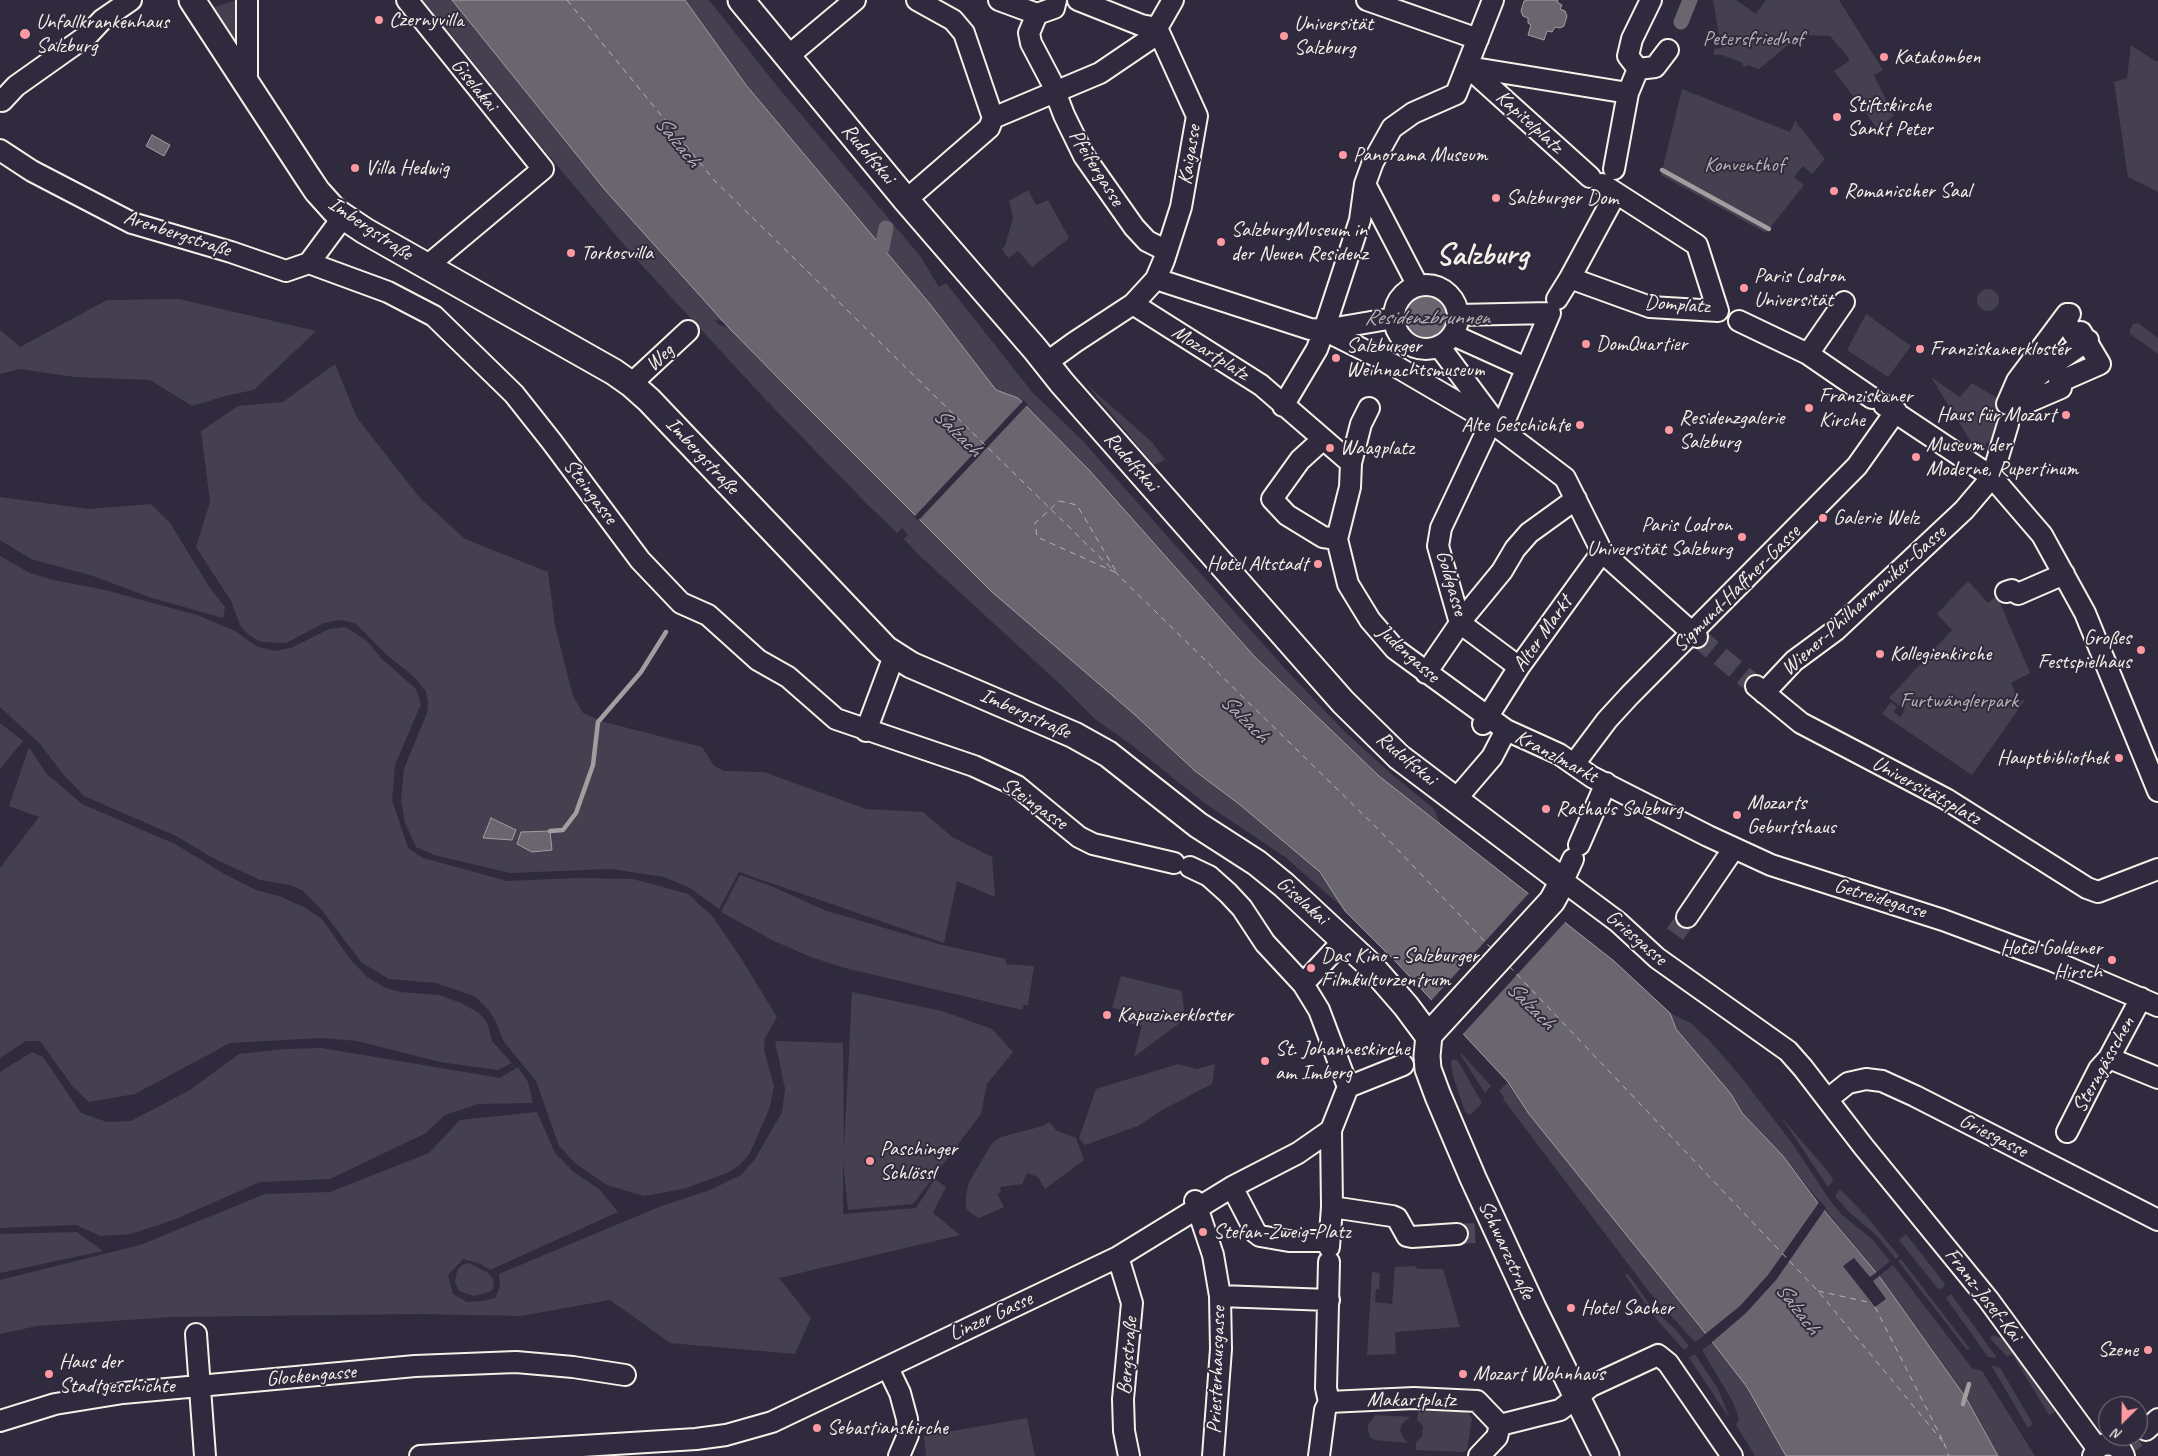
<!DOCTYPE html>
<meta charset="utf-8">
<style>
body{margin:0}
#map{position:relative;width:2158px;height:1456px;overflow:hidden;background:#2f2a3d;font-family:Caveat,sans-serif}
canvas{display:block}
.north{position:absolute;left:2098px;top:1396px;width:50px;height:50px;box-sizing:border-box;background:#2f2a3d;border:1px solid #7e7a81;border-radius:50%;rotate:203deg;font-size:14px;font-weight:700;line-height:20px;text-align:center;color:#f4f1e8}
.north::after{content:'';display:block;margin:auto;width:18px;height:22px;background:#ff9aa2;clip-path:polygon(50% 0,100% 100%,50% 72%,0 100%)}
</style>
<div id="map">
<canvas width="2158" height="1456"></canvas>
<div class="north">N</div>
</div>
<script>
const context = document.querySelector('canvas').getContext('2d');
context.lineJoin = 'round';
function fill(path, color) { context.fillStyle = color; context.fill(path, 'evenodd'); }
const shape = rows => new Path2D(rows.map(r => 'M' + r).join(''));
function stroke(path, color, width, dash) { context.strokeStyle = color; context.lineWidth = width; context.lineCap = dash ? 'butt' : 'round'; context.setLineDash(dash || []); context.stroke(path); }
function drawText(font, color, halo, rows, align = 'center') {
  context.font = font + ' Caveat,sans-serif'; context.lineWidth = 4; context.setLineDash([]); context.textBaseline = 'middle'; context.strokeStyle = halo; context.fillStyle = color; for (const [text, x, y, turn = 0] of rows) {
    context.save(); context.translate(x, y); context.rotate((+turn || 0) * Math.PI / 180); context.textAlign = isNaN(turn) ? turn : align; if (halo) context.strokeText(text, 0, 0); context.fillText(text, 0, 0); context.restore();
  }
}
const green = shape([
 [237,0,239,2,236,41,233,43,212,8],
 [423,0,452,0,605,190,725,321,715,320,719,325,729,328,794,394,992,592,1134,714,1195,771,1239,804,1320,872,1342,907,1285,857,1206,804,1133,746,1095,719,1061,685,918,554,904,539,908,535,902,528,897,533,867,504,766,400,636,259,544,150],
 [685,0,709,0,777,86,921,257,939,287,946,283,1032,392,1081,439,1288,672,1343,730,1389,772,1434,809,1440,823,1379,776,1254,656,1089,470,1018,398,996,390,930,304,746,85],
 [1713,0,1736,0,1756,14,1766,0,1839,0,1883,70,1874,75,1894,116,1877,128,1834,71,1849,61,1848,57,1830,36,1800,35,1759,69,1748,65,1746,67,1743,66,1743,63,1722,55,1714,55,1714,49,1721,48],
 [2131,45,2155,61,2158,61,2158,192,2128,177,2114,82,2127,78],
 [1682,89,1790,132,1796,120,1798,126,1801,128,1825,159,1812,174,1803,166,1794,177,1804,185,1766,233,1661,175],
 [1028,190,1036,205,1048,200,1069,238,1032,267,1018,251,1008,258,1002,249,1005,246,1013,218,1009,201],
 '1977 300a11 11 0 1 1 22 0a11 11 0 1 1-22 0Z',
 [179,299,316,331,254,390,229,395,192,406,150,380,75,377,20,369,0,374,0,330,20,347,107,300],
 [1866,314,1911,346,1888,377,1847,350],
 [2138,323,2158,338,2158,354,2130,334,2130,329,2133,324],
 [335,364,357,418,420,498,465,539,548,572,555,626,573,696,583,713,604,722,702,747,714,766,724,771,764,772,866,809,923,812,952,837,992,857,995,897,957,881,944,943,739,872,719,909,690,888,664,877,611,869,510,873,434,855,416,847,405,823,401,800,404,769,427,713,428,703,426,691,413,676,388,656,355,623,340,620,324,623,286,643,261,642,249,635,241,627,231,601,196,547,210,502,201,431,238,406,283,402],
 [1931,377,1960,397,1972,383,2007,404,1992,443,1988,441,1979,455],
 [1087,385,1152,442,1165,460,1154,465],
 [0,497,89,509,151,504,170,523,210,588,225,607,223,618,152,598,93,576,31,559,0,540],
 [0,556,30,573,53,580,105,590,197,615,235,631,256,646,274,651,291,648,329,629,346,627,367,641,382,659,416,689,421,704,395,765,392,800,408,848,423,858,507,881,577,878,633,879,688,894,713,917,739,955,777,1017,765,1038,764,1050,774,1086,770,1107,750,1153,739,1166,727,1173,683,1189,644,1196,607,1185,576,1164,559,1146,536,1081,504,1042,495,1020,488,1009,474,996,436,983,389,979,362,963,321,909,302,890,290,885,260,880,213,858,176,836,84,796,63,774,40,744,0,707],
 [1968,581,1988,603,1997,596,2030,673,2011,683,2019,701,2025,700,1972,775,1882,714,1891,702,1897,707,1894,712,1900,717,1905,710,1889,698,1952,630,1937,614],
 [0,723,23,741,0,769],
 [29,747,46,773,82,804,175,844,223,873,256,890,279,896,304,907,322,919,350,959,367,977,386,988,400,992,439,995,461,1003,479,1013,487,1022,492,1041,512,1063,498,1070,440,1062,357,1041,321,1038,230,1043,135,1094,89,1102,73,1087,40,1041,26,1041,0,1058,0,868,39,817,9,806],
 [740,875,771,886,824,910,942,945,1006,959,1006,964,1034,966,1028,1005,1024,1005,1022,1010,845,968,811,957,774,941,721,912],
 [1121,976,1182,991,1185,1019,1134,1057,1142,1025,1126,1023,1129,1011,1112,1008],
 [852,992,942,1011,992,1029,1013,1052,987,1084,981,1114,913,1204,848,1210,843,1161,843,1214,916,1208,935,1179,946,1187,933,1213,960,1235,779,1278,811,1318,795,1354,670,1343,610,1300,521,1316,420,1314,172,1317,37,1326,0,1334,0,1280,140,1245,265,1194,330,1192,429,1153,460,1120,537,1112,555,1153,574,1172,599,1189,618,1212,490,1270,481,1264,463,1259,448,1275,453,1294,467,1302,483,1301,495,1298,500,1287,499,1274,659,1207,710,1190,741,1175,755,1159,782,1112,785,1089,775,1041,843,1043,844,1150],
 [1670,1013,1691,1023,1709,1040,1741,1077,1792,1143,1831,1202,1842,1215,1871,1238,1890,1261,1876,1273,1783,1156,1742,1113,1731,1094,1676,1029],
 [322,1048,500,1078,518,1067,528,1082,533,1103,478,1104,445,1115,426,1133,330,1179,260,1182,176,1219,131,1234,100,1236,76,1225,0,1228,0,1072,32,1052,43,1057,81,1113,107,1122,131,1121,190,1090,239,1054,285,1049],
 [1460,1054,1462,1054,1491,1086,1485,1093],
 [1453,1059,1458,1061,1482,1103,1470,1115,1465,1112,1453,1076,1451,1063],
 [1178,1064,1197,1069,1215,1064,1212,1084,1162,1110,1138,1126,1085,1145,1079,1138,1096,1089],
 [1508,1082,1529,1114,1706,1334,1695,1342,1650,1293,1503,1099,1504,1097,1499,1091],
 [1781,1117,1831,1175,1833,1181,1828,1187],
 [1049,1122,1057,1131,1076,1138,1084,1160,1045,1189,1038,1177,1027,1173,1022,1184,1000,1187,1001,1192,997,1194,1004,1207,979,1218,972,1214,966,1208,966,1196,969,1182,992,1143,1001,1137,1043,1126],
 [1840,1189,1867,1217,1899,1256,1896,1259,1876,1235,1848,1211,1835,1196],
 [77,1232,103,1251,0,1273,0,1234],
 [1906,1234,1945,1284,1943,1288,1938,1289,1899,1240],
 [1901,1259,1970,1349,1967,1350,1898,1261],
 [469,1263,488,1273,494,1280,493,1289,490,1292,474,1296,459,1291,455,1282,457,1271,462,1265],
 [1893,1265,1972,1368,1982,1371,2035,1456,1998,1456,1966,1398,1879,1276],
 [1416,1266,1417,1269,1443,1269,1460,1327,1395,1332,1396,1354,1367,1355,1372,1272,1380,1273,1379,1289,1376,1289,1375,1302,1392,1304,1395,1267],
 [1628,1274,1652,1308,1675,1329,1689,1346,1684,1350,1657,1320,1625,1275],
 [1951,1294,1997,1358,1988,1357,1946,1298],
 [1993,1335,2008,1341,2055,1412,2049,1415,2012,1354,2007,1357,1990,1338],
 [1713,1342,1747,1387,1786,1456,1755,1456,1736,1425,1739,1419,1733,1402,1702,1350],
 [1695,1354,1718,1389,1730,1419,1689,1358],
 [1991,1365,2000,1368,2033,1424,2028,1428],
 [1418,1411,1466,1412,1469,1414,1472,1419,1467,1450,1464,1452,1416,1450,1416,1442,1422,1437,1423,1426,1417,1420],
 [1375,1415,1410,1417,1402,1424,1400,1430,1402,1436,1408,1443,1375,1440,1370,1437,1368,1430,1368,1425],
 [1027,1418,1035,1456,926,1456,924,1436]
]);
const water = shape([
 [452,0,685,0,746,85,930,304,996,390,1018,398,1089,470,1254,656,1379,776,1614,961,1670,1013,1676,1029,1731,1094,1742,1113,1783,1156,1818,1203,1879,1276,1966,1398,1998,1456,1786,1456,1747,1387,1706,1334,1529,1114,1508,1082,1397,963,1345,911,1320,872,1239,804,1195,771,1134,714,992,592,794,394,729,328,605,190,452,0],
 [1528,0,1558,0,1557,2,1562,5,1560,9,1565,11,1567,16,1564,26,1560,28,1555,27,1552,32,1547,31,1544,40,1528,35,1531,25,1528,23,1528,18,1523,16,1521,11,1524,1,1528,0],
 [152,135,170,145,164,156,146,146,152,135],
 '1401 317a26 26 0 1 1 52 0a26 26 0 1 1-52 0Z',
 [491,818,516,830,512,840,483,838,491,818],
 [550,831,552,850,532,852,517,844,521,832,550,831]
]);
const pier = shape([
 [1024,400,1028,404,918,521,914,517],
 [1530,892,1567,920,1462,1035,1430,1002],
 [1820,1201,1826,1208,1776,1280,1746,1313,1711,1343,1704,1335,1740,1306,1768,1275],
 [1854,1258,1870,1277,1878,1271,1881,1275,1873,1281,1886,1299,1875,1307,1843,1266]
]);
const stream = shape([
 [1662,170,1769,229],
 [550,831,563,830,576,813,593,765,598,722,641,672,666,632],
 [1963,1404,1969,1384]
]);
const canal = shape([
 [1681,22,1690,0],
 [882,248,886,228]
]);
const ferry = shape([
 [567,0,714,180,1380,831,1492,949],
 [1059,501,1077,505,1117,573,1037,537,1035,523,1059,501],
 [1509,966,1818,1291,1944,1443],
 [1818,1291,1872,1303],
 [1875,1307,1942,1439],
 [1944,1443,1949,1456]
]);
const minorTunnel = shape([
 [1697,637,1756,686],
 [1675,934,1687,917],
 [1457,1234,1475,1233],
 [2121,1450,2146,1430]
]);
const minor = shape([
 [407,0,543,169,427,266],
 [917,0,953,20,964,33,993,118],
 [999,0,1037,14,1054,8,1056,0],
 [1078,0,1141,25,1157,28],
 [1367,0,1478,39],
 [1037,14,1029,33,1031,43,1051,81,1064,115,1084,156,1134,227,1147,241,1167,251],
 [787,57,855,0],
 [1468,67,1590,177],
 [1468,67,1628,93],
 [1638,69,1628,56,1632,39,1651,0],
 [247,83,247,0],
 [2,101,16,86,88,35,102,20,131,0],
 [993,118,1100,73,1159,33],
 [0,150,32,171,132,223,231,252,286,271,309,263,343,217],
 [1614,169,1628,93,1638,69,1655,67,1668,50],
 [1365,184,1418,286],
 [906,200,989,128,993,118],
 [309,263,388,292,434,316,514,394,552,442,640,560,681,603,708,615,758,660,788,677,836,719,974,766,1017,786,1079,837,1093,844,1174,863],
 [1570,278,1616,193],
 [1156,279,1310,329,1324,330,1394,318],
 '1394 317a32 32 0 1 1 64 0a32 32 0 1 1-64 0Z',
 [1557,299,1570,278,1650,307,1718,311,1697,245,1602,184],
 [1133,304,1261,385,1351,463,1350,487,1337,539,1348,584,1370,620,1395,649,1506,730,1559,754,1592,777,1708,836,1771,865,1943,920,2053,961,2158,1006],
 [2067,314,2070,314,2065,320,2074,335,2081,332,2100,364,2059,382,2061,388,2019,406,2007,404,2017,381,2067,314],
 [1458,315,1550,313,1501,429],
 [1739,321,1808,354,1872,398],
 [1324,330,1392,364,1491,422,1565,478,1602,552,1697,637],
 [1453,335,1526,368],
 [1439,346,1494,420],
 [1808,354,1844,302],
 [1046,363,1075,342,1133,304,1156,279,1164,260,1181,207,1197,116,1157,28,1173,0],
 [631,384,688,331],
 [2019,396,2022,390,2044,371,2088,340],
 [1884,405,1992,477,2042,535,2085,613,2158,791],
 [1283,406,1317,349,1324,330,1360,220,1365,184,1373,162,1392,128,1413,113,1456,94,1493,0],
 [1491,422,1441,528,1438,546,1460,623,1519,667],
 [1322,440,1300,460,1272,499,1287,515,1323,537,1337,539],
 [1351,463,1361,424,1369,408],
 [2006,592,2012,590,2018,594,2064,574],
 [1426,673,1465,616,1502,571,1515,549,1529,533,1576,499],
 [1756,686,1801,723,1946,799,2087,888,2098,892,2158,869],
 [1764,693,1794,661,1836,630,1964,510,1992,477,2008,424],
 [1483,724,1519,667,1602,552],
 [866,731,894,656],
 [1574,764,1607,720,1630,695,1857,466,1896,411],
 [1462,792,1492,757,1506,730],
 [1579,845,1606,783],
 [1573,859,1563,881,1618,922,1657,958,1788,1051,1803,1068,1863,1146,1988,1299,2097,1448],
 [1190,867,1209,876,1228,893,1242,908,1265,943,1303,984,1319,1010,1348,1087],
 [1687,917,1734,848],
 [1303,984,1344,940],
 [2109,1058,2158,1078],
 [1828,1099,1848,1083,1866,1079,1882,1081,1915,1096,2158,1220],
 [2067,1132,2099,1069,2109,1058,2141,998],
 [1232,1187,1256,1233,1260,1236,1289,1241,1329,1241],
 [1195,1201,1213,1255,1220,1296,1221,1349,1213,1456],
 [1332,1207,1392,1216,1397,1218,1407,1236,1412,1237,1457,1234],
 [1329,1247,1332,1207,1331,1130,1348,1087,1403,1065],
 [1118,1257,1132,1303,1123,1399,1124,1431,1129,1456],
 [1220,1296,1329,1300],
 [196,1334,205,1456],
 [888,1368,900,1393,907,1419,908,1435,899,1456],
 [1329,1402,1414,1398,1477,1401,1500,1425],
 [1329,1402,1326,1388,1329,1262],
 [0,1421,55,1404,123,1393,415,1366,516,1362,573,1367,625,1375],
 [1500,1425,1560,1410,1591,1386,1658,1355,1668,1363,1732,1456],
 [2146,1430,2158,1419],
 [420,1456,696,1439,726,1435,772,1422,1118,1257,1232,1187,1298,1153,1331,1130],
 [1319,1456,1325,1410,1329,1402],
 [1479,1456,1497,1437,1500,1425],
 [2093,1456,2097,1448,2105,1444,2114,1445,2121,1450,2124,1456]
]);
const major = shape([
 [192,0,307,176,317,191,335,211,365,231,614,372,631,384,649,400,886,649,911,665,1074,735,1108,754,1198,825,1257,863,1284,885,1372,967,1406,1006,1429,1037],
 [741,0,906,200,1035,349,1062,383,1343,702,1399,757,1563,881,1552,901,1429,1035,1427,1056,1428,1069,1438,1096,1473,1178,1533,1308,1606,1456]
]);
const markers = [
 [379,20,5,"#ff9aa2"],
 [25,34,6,"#ff9aa2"],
 [1284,36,5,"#ff9aa2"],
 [1884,57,5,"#ff9aa2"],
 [1837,117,5,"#ff9aa2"],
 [1343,155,5,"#ff9aa2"],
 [355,168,5,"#ff9aa2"],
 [1834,191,5,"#ff9aa2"],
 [1496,198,5,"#ff9aa2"],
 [1221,242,5,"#ff9aa2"],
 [571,253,5,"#ff9aa2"],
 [1744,288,5,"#ff9aa2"],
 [1586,344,5,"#ff9aa2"],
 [1920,349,5,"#ff9aa2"],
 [1336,358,5,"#ff9aa2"],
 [1809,408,5,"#ff9aa2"],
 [2066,415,5,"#ff9aa2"],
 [1580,425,5,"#ff9aa2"],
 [1669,430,5,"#ff9aa2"],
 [1330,448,5,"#ff9aa2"],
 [1916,457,5,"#ff9aa2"],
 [1823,518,5,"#ff9aa2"],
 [1742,537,5,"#ff9aa2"],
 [1318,564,5,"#ff9aa2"],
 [2141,650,5,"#ff9aa2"],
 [1880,654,5,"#ff9aa2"],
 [2119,758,5,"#ff9aa2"],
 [1546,809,5,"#ff9aa2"],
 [1737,815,5,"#ff9aa2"],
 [2112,960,5,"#ff9aa2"],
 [1311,968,5,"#ff9aa2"],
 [1107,1015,5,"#ff9aa2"],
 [1265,1061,5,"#ff9aa2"],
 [870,1161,5,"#ff9aa2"],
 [1203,1232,5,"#ff9aa2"],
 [1571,1308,5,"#ff9aa2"],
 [2148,1350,5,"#ff9aa2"],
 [49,1374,5,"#ff9aa2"],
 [1463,1374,5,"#ff9aa2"],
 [817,1428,5,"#ff9aa2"]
];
const poiNames = [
 ["Czernyvilla",389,20],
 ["Unfallkrankenhaus",36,22],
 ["Salzburg",36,46],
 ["Universität",1294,24],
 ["Salzburg",1294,48],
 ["Katakomben",1894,57],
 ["Stiftskirche",1847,105],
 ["Sankt Peter",1847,129],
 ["Panorama Museum",1353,155],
 ["Villa Hedwig",365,168],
 ["Romanischer Saal",1844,191],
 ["Salzburger Dom",1506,198],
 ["SalzburgMuseum in",1231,230],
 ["der Neuen Residenz",1231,254],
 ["Torkosvilla",581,253],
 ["Paris Lodron",1754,276],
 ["Universität",1754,300],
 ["DomQuartier",1596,344],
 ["Salzburger",1346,346],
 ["Weihnachtsmuseum",1346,370],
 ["Franziskanerkloster",1930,349],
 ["Franziskaner",1819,396],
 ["Kirche",1819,420],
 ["Haus für Mozart",2056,415,"right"],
 ["Residenzgalerie",1679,418],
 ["Salzburg",1679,442],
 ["Alte Geschichte",1570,425,"right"],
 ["Museum der",1926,445],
 ["Moderne, Rupertinum",1926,469],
 ["Waagplatz",1340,448],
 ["Galerie Welz",1833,518],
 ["Paris Lodron",1732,525,"right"],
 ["Universität Salzburg",1732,549,"right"],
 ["Hotel Altstadt",1308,564,"right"],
 ["Großes",2131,638,"right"],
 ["Festspielhaus",2131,662,"right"],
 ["Kollegienkirche",1890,654],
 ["Hauptbibliothek",2109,758,"right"],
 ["Mozarts",1747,803],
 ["Geburtshaus",1747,827],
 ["Rathaus Salzburg",1556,809],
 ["Hotel Goldener",2102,948,"right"],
 ["Hirsch",2102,972,"right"],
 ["Das Kino - Salzburger",1321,956],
 ["Filmkulturzentrum",1321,980],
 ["Kapuzinerkloster",1117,1015],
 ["St. Johanneskirche",1275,1049],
 ["am Imberg",1275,1073],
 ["Paschinger",880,1149],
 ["Schlössl",880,1173],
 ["Stefan-Zweig-Platz",1213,1232],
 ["Hotel Sacher",1581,1308],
 ["Szene",2138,1350,"right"],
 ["Haus der",59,1362],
 ["Stadtgeschichte",59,1386],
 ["Mozart Wohnhaus",1473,1374],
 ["Sebastianskirche",827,1428]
];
const parkNames = [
 ["Petersfriedhof",1753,39],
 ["Konventhof",1744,165],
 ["Furtwänglerpark",1959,701]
];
const streetNames = [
 ["Giselakai",474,85,51],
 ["Kapitelplatz",1529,122,42],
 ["Rudolfskai",868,154,50],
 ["Kaigasse",1190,155,-81],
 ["Pfeifergasse",1096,168,58],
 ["Imbergstraße",370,229,34],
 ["Arenbergstraße",177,234,18],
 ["Domplatz",1677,305,4],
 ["Mozartplatz",1210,353,32],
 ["Weg",660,358,-43],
 ["Imbergstraße",702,456,47],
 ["Rudolfskai",1131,462,49],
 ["Steingasse",590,492,53],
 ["Goldgasse",1451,583,74],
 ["Sigmund-Haffner-Gasse",1737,589,-45],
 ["Wiener-Philharmoniker-Gasse",1864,601,-42],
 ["Alter Markt",1543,634,-55],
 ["Judengasse",1408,654,42],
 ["Imbergstraße",1025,714,24],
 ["Kranzlmarkt",1556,757,28],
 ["Rudolfskai",1406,759,40],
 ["Universitätsplatz",1926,791,29],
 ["Steingasse",1034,804,35],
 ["Getreidegasse",1880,899,17],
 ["Giselakai",1302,901,42],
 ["Griesgasse",1636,938,41],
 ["Sterngässchen",2104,1065,-61],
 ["Griesgasse",1993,1136,27],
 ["Schwarzstraße",1506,1250,65],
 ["Franz-Josef-Kai",1983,1295,52],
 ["Linzer Gasse",991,1317,-25],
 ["Bergstraße",1128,1356,-85],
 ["Priesterhausgasse",1217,1370,-88],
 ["Glockengasse",311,1376,-5],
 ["Makartplatz",1411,1400]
];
const waterNames = [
 ["Salzach",677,142,51],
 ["Residenzbrunnen",1427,318],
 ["Salzach",957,433,45],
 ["Salzach",1244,719,45],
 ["Salzach",1530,1006,45],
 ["Salzach",1797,1309,53]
];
const townNames = [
 ["Salzburg",1482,256]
];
fill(green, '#454050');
fill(water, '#6a6670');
stroke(water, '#a19ea0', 1);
fill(pier, '#2f2a3d');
stroke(stream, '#a19ea0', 4.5);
stroke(canal, '#6a6670', 15);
stroke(ferry, '#b6b2b2', 1, [6, 5]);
stroke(minorTunnel, '#4d4857', 20, [20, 10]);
stroke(minor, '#f4f1e8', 24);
stroke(major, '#f4f1e8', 29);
stroke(minor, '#2f2a3d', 20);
stroke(major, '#2f2a3d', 25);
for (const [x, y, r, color] of markers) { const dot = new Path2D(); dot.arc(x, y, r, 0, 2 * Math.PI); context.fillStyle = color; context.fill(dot); stroke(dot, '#2f2a3d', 2); }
drawText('21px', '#f4f1e8', '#2f2a3d', poiNames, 'left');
drawText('21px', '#b7b3b3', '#2f2a3d', parkNames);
drawText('21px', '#f4f1e8', '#2f2a3d', streetNames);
drawText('italic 22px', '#b6b2b2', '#2f2a3d', waterNames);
drawText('bold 31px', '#f4f1e8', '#2f2a3d', townNames);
</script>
